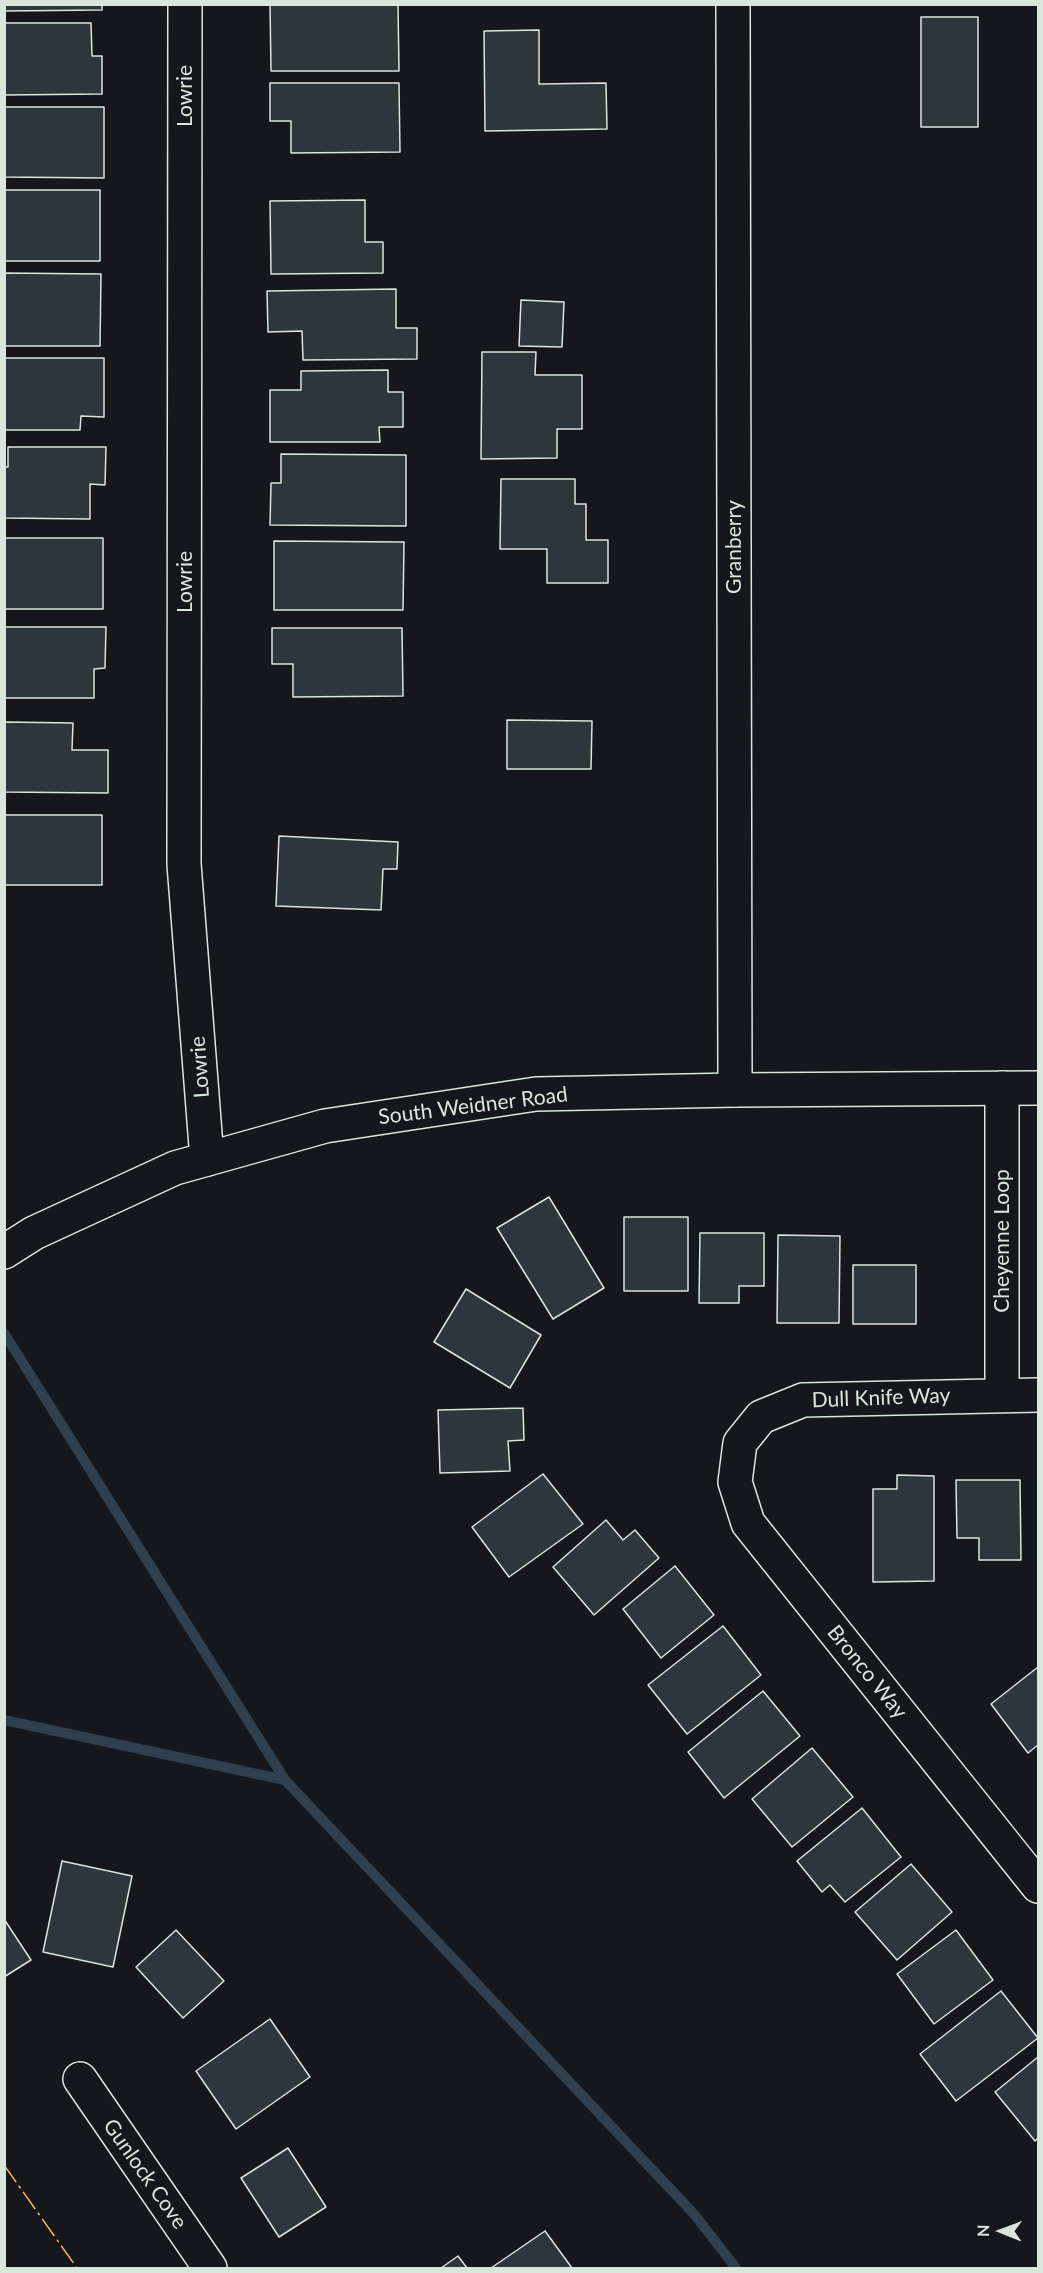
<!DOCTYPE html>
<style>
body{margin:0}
#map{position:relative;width:1043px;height:2273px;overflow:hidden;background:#14181c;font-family:Lato,sans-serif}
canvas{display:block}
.frame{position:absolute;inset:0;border:6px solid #d8e6dc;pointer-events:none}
.north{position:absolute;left:971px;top:2201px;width:60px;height:60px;-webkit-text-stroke:4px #14181c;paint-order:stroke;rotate:271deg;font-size:16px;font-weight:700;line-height:24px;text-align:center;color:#d8e6dc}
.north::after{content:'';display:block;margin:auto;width:21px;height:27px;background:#d8e6dc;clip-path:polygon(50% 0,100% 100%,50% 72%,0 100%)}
</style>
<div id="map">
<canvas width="1043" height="2273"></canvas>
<div class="frame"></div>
<div class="north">N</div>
</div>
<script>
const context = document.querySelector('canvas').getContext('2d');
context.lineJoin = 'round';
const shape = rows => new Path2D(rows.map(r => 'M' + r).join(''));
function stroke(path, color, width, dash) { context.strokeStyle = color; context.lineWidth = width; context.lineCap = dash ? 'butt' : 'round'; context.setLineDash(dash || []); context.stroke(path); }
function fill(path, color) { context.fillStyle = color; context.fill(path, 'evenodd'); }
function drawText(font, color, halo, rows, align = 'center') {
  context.font = font + ' Lato,sans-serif'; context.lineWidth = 4.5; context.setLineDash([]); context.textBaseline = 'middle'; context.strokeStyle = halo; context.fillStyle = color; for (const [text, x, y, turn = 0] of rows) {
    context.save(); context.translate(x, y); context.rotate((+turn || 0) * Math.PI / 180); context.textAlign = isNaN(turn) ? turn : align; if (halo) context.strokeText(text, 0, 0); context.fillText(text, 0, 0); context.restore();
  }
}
const stream = shape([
 [4,1333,285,1780,694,2214,736,2268],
 [4,1720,285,1780]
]);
const building = shape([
 [4,4,102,4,102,10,4,11,4,4],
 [270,4,398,4,399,71,271,71,270,4],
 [921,17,978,17,978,127,921,127,921,17],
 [4,23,91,23,92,56,102,56,102,94,4,95,4,23],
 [539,30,539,84,606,83,607,129,485,131,484,31,539,30],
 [270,83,399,83,400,152,291,153,291,121,270,121,270,83],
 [4,107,104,107,104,178,4,177,4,107],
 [4,190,100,190,100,261,4,261,4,190],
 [365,200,365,242,383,242,383,273,271,274,270,201,365,200],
 [4,273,101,274,100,346,4,346,4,273],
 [396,289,396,328,417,328,417,359,303,360,302,331,268,332,267,291,396,289],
 [521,300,564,302,562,347,519,346,521,300],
 [482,352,536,352,535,375,582,375,582,429,557,429,557,458,481,459,482,352],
 [4,358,104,358,104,417,81,416,80,430,4,430,4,358],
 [388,370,388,392,403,392,403,427,379,427,380,442,270,442,270,390,301,390,301,371,388,370],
 [8,447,106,447,105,485,90,484,90,519,4,518,4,467,8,467,8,447],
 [281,454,406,455,406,526,270,525,271,483,281,483,281,454],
 [501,479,575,479,575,504,586,504,586,540,608,540,608,583,547,583,547,549,500,549,501,479],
 [4,538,103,538,103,609,4,609,4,538],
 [274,541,404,542,403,610,274,610,274,541],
 [4,627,106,627,105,668,94,669,94,698,4,698,4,627],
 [272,628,402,628,403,696,293,697,293,664,272,664,272,628],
 [507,720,592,721,591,769,507,769,507,720],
 [4,722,73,723,72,750,108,750,108,793,4,792,4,722],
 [4,815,102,815,102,885,4,885,4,815],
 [279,836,398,842,397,869,383,869,381,910,276,906,279,836],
 [549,1197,604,1288,553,1319,497,1228,549,1197],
 [624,1217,688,1217,688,1291,624,1291,624,1217],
 [700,1233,764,1233,764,1286,739,1286,739,1303,699,1303,700,1233],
 [778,1235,840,1236,839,1323,777,1323,778,1235],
 [853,1265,916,1265,916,1324,853,1324,853,1265],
 [466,1289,541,1335,510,1388,434,1342,466,1289],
 [523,1408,524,1440,508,1441,510,1471,440,1473,438,1410,523,1408],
 [543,1474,583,1524,509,1577,472,1527,543,1474],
 [897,1475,934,1476,934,1581,873,1582,873,1489,897,1489,897,1475],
 [956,1480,1020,1480,1021,1560,979,1560,979,1538,957,1538,956,1480],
 [606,1520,623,1540,635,1530,659,1558,594,1615,553,1567,606,1520],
 [675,1566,714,1615,661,1658,623,1609,675,1566],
 [723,1626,761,1675,687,1734,648,1685,723,1626],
 [1038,1667,1038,1745,1028,1753,991,1704,1038,1667],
 [763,1691,800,1736,724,1798,688,1752,763,1691],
 [812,1748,853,1797,792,1847,752,1799,812,1748],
 [862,1808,901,1857,845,1902,830,1885,822,1892,797,1861,862,1808],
 [62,1861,132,1876,113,1967,43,1952,62,1861],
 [911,1864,952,1912,897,1960,855,1912,911,1864],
 [4,1919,31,1960,4,1977,4,1919],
 [176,1930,224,1981,183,2018,136,1967,176,1930],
 [956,1930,993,1980,934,2024,897,1974,956,1930],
 [1001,1991,1038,2038,956,2101,920,2054,1001,1991],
 [270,2019,310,2077,236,2129,196,2071,270,2019],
 [1038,2057,1038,2138,1035,2141,995,2092,1038,2057],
 [288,2148,326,2207,279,2237,241,2178,288,2148],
 [545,2231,572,2268,491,2268,545,2231],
 [458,2256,467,2268,441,2268,458,2256]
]);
const minor = shape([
 [185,4,184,864,207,1159],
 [733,4,735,1090],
 [1002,1088,1002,1395],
 [1038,1395,803,1400,761,1417,740,1443,735,1482,748,1523,1038,1886],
 [80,2079,210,2268]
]);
const secondary = shape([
 [4,1252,34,1233,175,1168,325,1126,536,1094,735,1090,1038,1088]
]);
const power = shape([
 [4,2165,77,2268]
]);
const streetNames = [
 ["Lowrie",185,96,-90],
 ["Granberry",734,547,-90],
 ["Lowrie",185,582,-90],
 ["Lowrie",200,1067,-94],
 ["South Weidner Road",473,1106,-7],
 ["Cheyenne Loop",1002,1241,-90],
 ["Dull Knife Way",881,1398,-2],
 ["Bronco Way",867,1672,51],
 ["Gunlock Cove",145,2174,55]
];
stroke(stream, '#2f3f4d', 10);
fill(building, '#2c363c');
stroke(building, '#d8e6dc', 1.5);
stroke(minor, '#d8e6dc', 36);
stroke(secondary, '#d8e6dc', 36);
stroke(minor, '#14181c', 33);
stroke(secondary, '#14181c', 33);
stroke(power, '#ffb74d', 1.5, [21, 4.5, 3, 4.5]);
drawText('21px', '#d8e6dc', '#14181c', streetNames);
</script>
